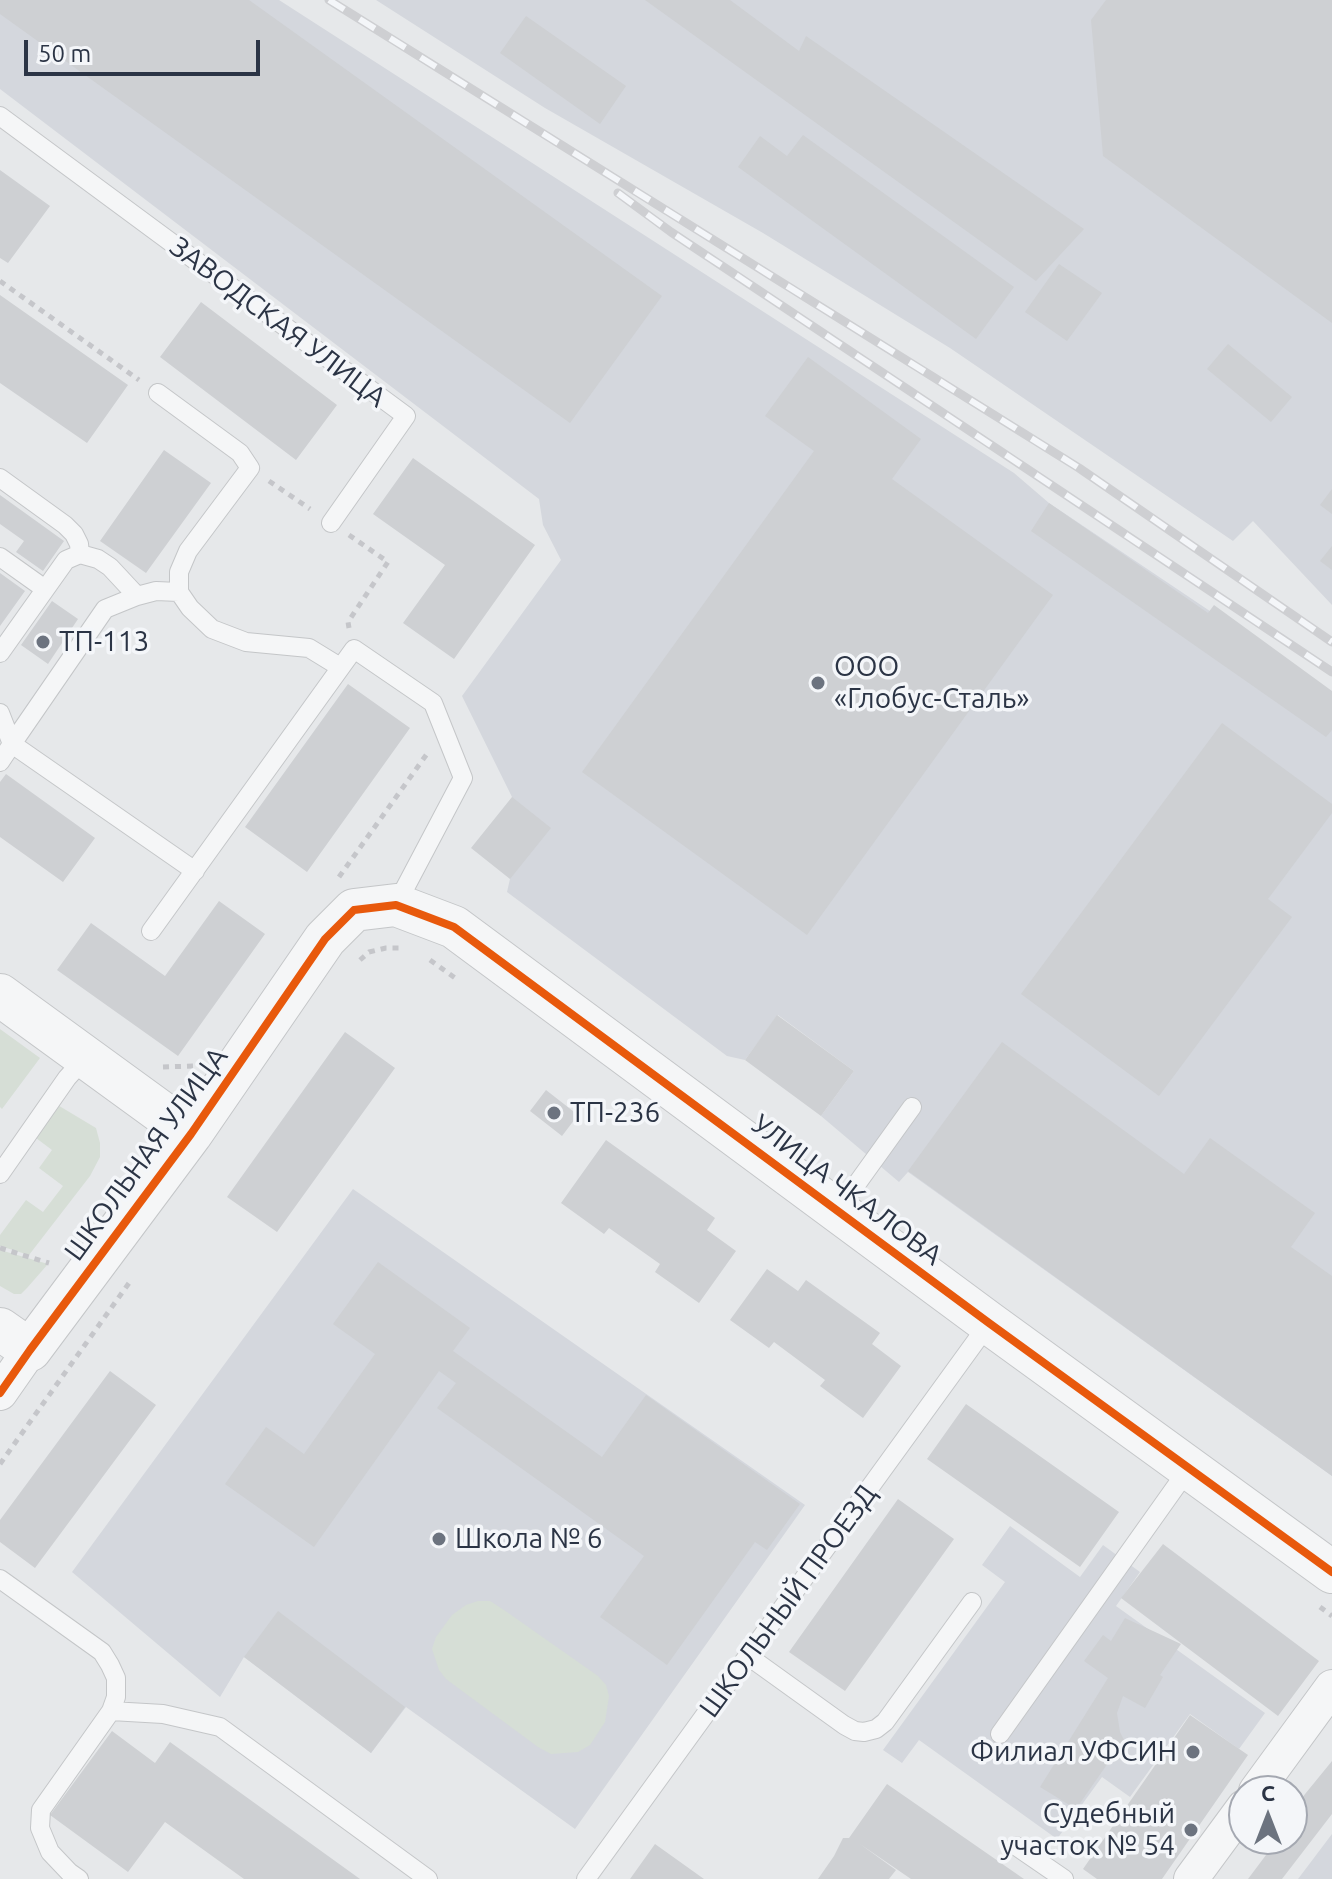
<!DOCTYPE html>
<meta charset="utf-8">
<style>
body{margin:0}
#map{position:relative;width:1332px;height:1879px;overflow:hidden;background:#e6e8ea;font-family:Ubuntu,sans-serif}
canvas{display:block}
.north{position:absolute;left:1228px;top:1775px;width:80px;height:80px;box-sizing:border-box;background:#f4f6f9;border:2px solid #a4a8b1;border-radius:50%;rotate:0deg;font-size:22px;font-weight:700;line-height:32px;text-align:center;color:#2b3445}
.north::after{content:'';display:block;margin:auto;width:28px;height:36px;background:#6c737f;clip-path:polygon(50% 0,100% 100%,50% 72%,0 100%)}
.scale{position:absolute;left:24px;top:40px;width:236px;height:36px;box-sizing:border-box;border:4px solid #2b3445;border-top:0;padding-left:10px;font-size:24px;line-height:28px;white-space:nowrap;color:#2b3445;-webkit-text-stroke:6px #f4f6f9;paint-order:stroke}
</style>
<div id="map">
<canvas width="1332" height="1879"></canvas>
<div class="north">С</div>
<div class="scale">50 m</div>
</div>
<script>
const context = document.querySelector('canvas').getContext('2d');
context.lineJoin = 'round';
function fill(path, color) { context.fillStyle = color; context.fill(path, 'evenodd'); }
const shape = rows => new Path2D(rows.map(r => 'M' + r).join(''));
function stroke(path, color, width, dash) { context.strokeStyle = color; context.lineWidth = width; context.lineCap = dash ? 'butt' : 'round'; context.setLineDash(dash || []); context.stroke(path); }
function drawText(font, color, halo, rows, align = 'center') {
  context.font = font + ' Ubuntu,sans-serif'; context.lineWidth = 7; context.setLineDash([]); context.textBaseline = 'middle'; context.strokeStyle = halo; context.fillStyle = color; for (const [text, x, y, turn = 0] of rows) {
    context.save(); context.translate(x, y); context.rotate((+turn || 0) * Math.PI / 180); context.textAlign = isNaN(turn) ? turn : align; if (halo) context.strokeText(text, 0, 0); context.fillText(text, 0, 0); context.restore();
  }
}
const built = shape([
 [0,0,279,0,1014,473,1049,503,1332,693,1332,1476,908,1172,899,1182,821,1116,854,1071,778,1015,745,1060,727,1056,507,892,510,879,512,797,462,696,561,560,543,525,539,499,0,89],
 [376,0,1332,0,1332,605,1253,521,1233,541,950,348,763,233,545,108],
 [353,1189,805,1505,575,1829,406,1707,371,1753,244,1657,220,1697,72,1572],
 [1010,1526,1080,1577,1103,1545,1140,1572,1116,1606,1265,1713,1239,1749,1190,1714,1130,1797,1102,1777,1057,1839,919,1740,902,1763,883,1750,1005,1582,982,1565],
 [1332,1834,1332,1879,1298,1879]
]);
const green = shape([
 [0,1029,40,1058,2,1109,0,1107],
 [51,1101,96,1128,100,1143,100,1157,90,1176,29,1255,0,1246,0,1235,26,1200,43,1212,63,1186,39,1168,52,1150,28,1132],
 [0,1250,48,1264,27,1288,21,1294,14,1294,0,1286],
 [478,1601,490,1601,504,1610,598,1676,606,1685,609,1696,605,1722,590,1745,578,1752,551,1754,538,1747,446,1679,439,1670,432,1649,436,1637,452,1615,466,1605]
]);
const building = shape([
 [0,0,249,0,662,296,570,423,0,14],
 [645,0,730,0,799,51,806,36,1084,229,1036,281],
 [1106,0,1332,0,1332,323,1103,156,1091,20],
 [526,16,626,86,600,124,500,53],
 [803,135,1014,287,976,339,738,167,760,136,787,156],
 [0,170,50,206,8,263,0,258],
 [1059,264,1102,293,1067,341,1025,312],
 [0,295,128,385,87,443,0,383],
 [201,302,337,405,296,460,160,357],
 [1228,344,1292,397,1271,422,1207,369],
 [808,357,921,439,892,479,1053,595,807,935,582,772,814,451,765,416],
 [164,450,211,483,146,573,100,541],
 [413,458,535,545,454,659,403,623,445,565,373,514],
 [1332,489,1332,514,1320,505],
 [0,495,64,541,43,571,16,552,24,541,0,524],
 [1049,503,1208,613,1214,605,1332,691,1332,730,1326,737,1031,531],
 [1332,546,1332,570,1320,561],
 [0,573,25,591,0,626],
 [52,601,78,619,48,664,21,645],
 [348,684,410,728,307,872,245,827],
 [1222,723,1332,804,1332,813,1268,899,1292,917,1159,1096,1021,994],
 [6,774,95,838,63,882,0,837,0,782],
 [512,797,551,828,510,879,471,848],
 [219,901,265,934,178,1056,57,970,91,923,165,976],
 [777,1015,854,1071,821,1116,745,1060],
 [345,1032,395,1068,277,1232,227,1197],
 [1002,1042,1184,1174,1210,1138,1315,1213,1291,1247,1332,1276,1332,1476,908,1171],
 [546,1090,578,1115,562,1136,530,1111],
 [606,1140,715,1218,707,1230,736,1251,699,1303,655,1272,660,1264,609,1228,604,1234,561,1203],
 [378,1262,470,1328,453,1351,602,1457,646,1395,800,1504,767,1550,755,1542,667,1665,600,1617,644,1556,437,1408,456,1383,439,1371,314,1547,225,1484,266,1427,304,1454,375,1354,333,1324],
 [767,1269,798,1291,806,1280,880,1333,872,1344,901,1366,863,1418,820,1386,825,1380,774,1342,769,1348,730,1320],
 [110,1371,156,1405,35,1568,0,1542,0,1520],
 [966,1404,1119,1512,1080,1567,927,1459],
 [898,1499,954,1539,845,1691,789,1652],
 [1163,1544,1319,1661,1278,1716,1121,1598],
 [278,1611,405,1707,371,1753,244,1657],
 [1125,1618,1181,1644,1160,1675,1163,1677,1145,1708,1123,1696,1117,1713,1120,1732,1124,1740,1076,1809,1040,1787,1108,1678,1084,1661,1103,1635,1111,1641],
 [1190,1715,1248,1755,1162,1879,1097,1879,1083,1869],
 [112,1731,155,1763,170,1742,360,1879,244,1879,165,1822,128,1872,50,1815],
 [1332,1761,1332,1814,1282,1879,1248,1879,1278,1839,1292,1839,1292,1810],
 [887,1784,1024,1879,911,1879,860,1844,896,1870,889,1879,818,1879,834,1856,843,1838,849,1838],
 [655,1844,704,1879,630,1879]
]);
const path = shape([
 [0,281,139,380],
 [269,481,310,509],
 [349,535,388,562,348,622,349,628],
 [339,877,429,751],
 [360,960,369,952,386,948,403,948],
 [430,960,458,980],
 [163,1067,193,1066],
 [0,1248,49,1263],
 [0,1464,129,1283],
 [1320,1607,1332,1616]
]);
const service = shape([
 [0,116,406,416,331,523],
 [158,393,240,453,250,468,188,551,179,572,179,592,190,608,212,629,246,642,309,648,340,667],
 [0,478,65,525,74,534,79,544,80,554],
 [0,557,45,589],
 [179,592,156,591,137,596,105,609,12,744,195,871],
 [0,653,66,560,80,554,98,559,110,567,137,596],
 [0,713,12,744,0,762],
 [151,931,354,649,433,703,463,778,396,905],
 [0,1174,67,1078,86,1057],
 [838,1210,912,1107],
 [0,1579,102,1652,110,1665,116,1678,116,1697,111,1711,41,1810,40,1828,50,1852,69,1872,79,1879],
 [748,1656,844,1725,855,1731,864,1732,876,1729,885,1722,972,1602],
 [111,1711,163,1714,220,1727,428,1879],
 [1000,1734,1189,1468],
 [1016,1846,1064,1879],
 [586,1879,989,1323]
]);
const minor = shape([
 [0,1393,30,1350],
 [1256,1791,1332,1687],
 [1191,1879,1244,1807]
]);
const tertiary = shape([
 [0,995,191,1134],
 [0,1329,30,1350,191,1134,325,939,354,910,396,905,454,927,989,1323,1332,1572]
]);
const rail = shape([
 [329,0,1079,468,1332,642],
 [618,193,671,232,1332,672]
]);
const cycleway = shape([
 [0,1393,30,1350,191,1134,325,939,354,910,396,905,454,927,989,1323,1332,1572]
]);
const markers = [
 [43,642,8,"#6c737f"],
 [818,683,8,"#6c737f"],
 [554,1113,8,"#6c737f"],
 [439,1539,8,"#6c737f"],
 [1193,1752,8,"#6c737f"],
 [1191,1830,8,"#6c737f"]
];
const streetNames = [
 ["ЗАВОДСКАЯ УЛИЦА",278,322,37],
 ["ШКОЛЬНАЯ УЛИЦА",146,1154,-54],
 ["УЛИЦА ЧКАЛОВА",847,1190,37],
 ["ШКОЛЬНЫЙ ПРОЕЗД",788,1601,-54]
];
const poiNames = [
 ["ТП-113",59,642],
 ["ООО",834,667],
 ["«Глобус-Сталь»",834,699],
 ["ТП-236",570,1113],
 ["Школа № 6",455,1539],
 ["Филиал УФСИН",1177,1752,"right"],
 ["Судебный",1175,1814,"right"],
 ["участок № 54",1175,1846,"right"]
];
fill(built, '#d4d7dd');
fill(green, '#d6ded6');
fill(building, '#ced0d3');
stroke(service, '#c4c6c8', 20);
stroke(minor, '#c4c6c8', 36);
stroke(tertiary, '#c4c6c8', 44);
stroke(path, '#c5c6ca', 5, [6, 6]);
stroke(service, '#f5f6f7', 18);
stroke(minor, '#f5f6f7', 34);
stroke(tertiary, '#f5f6f7', 42);
stroke(rail, '#cecfd2', 9);
stroke(rail, '#f4f6f9', 6, [18]);
stroke(cycleway, '#e8590c', 8);
for (const [x, y, r, color] of markers) { const dot = new Path2D(); dot.arc(x, y, r, 0, 2 * Math.PI); context.fillStyle = color; context.fill(dot); stroke(dot, '#f4f6f9', 3); }
drawText('28px', '#2b3445', '#f4f6f9', streetNames);
drawText('28px', '#2b3445', '#f4f6f9', poiNames, 'left');
</script>
